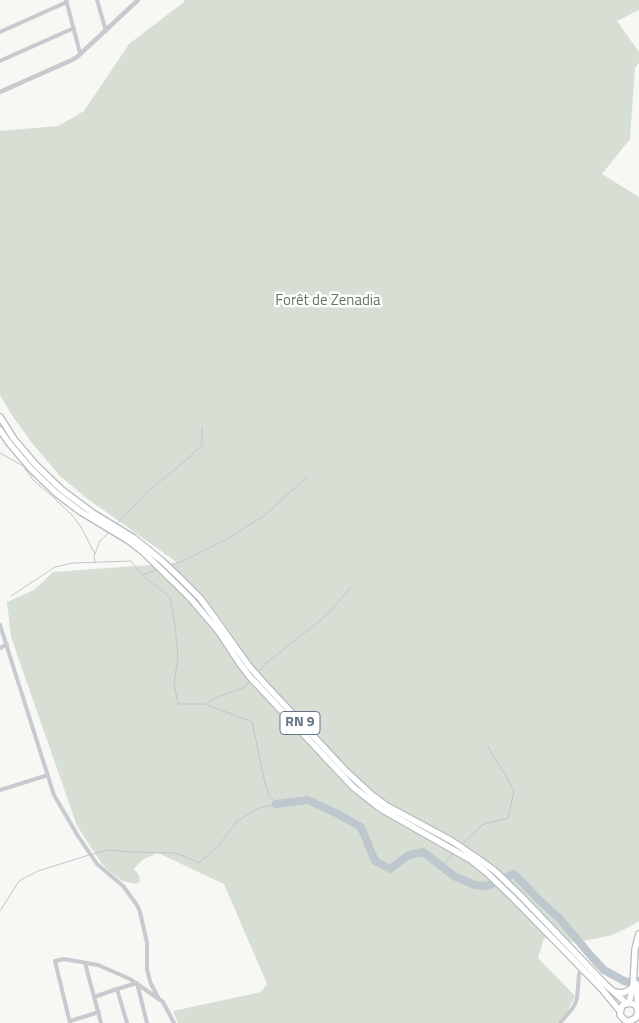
<!DOCTYPE html>
<meta charset="utf-8">
<style>
body{margin:0}
canvas{display:block;background:#f7f7f4}
</style>
<canvas width="639" height="1023"></canvas>
<script>
const context = document.querySelector('canvas').getContext('2d');
context.lineJoin = 'round';
function fill(path, color) { context.fillStyle = color; context.fill(path, 'evenodd'); }
const shape = rows => new Path2D(rows.map(r => 'M' + r).join(''));
function stroke(path, color, width, dash) { context.strokeStyle = color; context.lineWidth = width; context.lineCap = dash ? 'butt' : 'round'; context.setLineDash(dash || []); context.stroke(path); }
function drawText(font, color, halo, rows, align = 'center') {
  context.font = font + ' "Titillium Web",sans-serif'; context.lineWidth = 5; context.setLineDash([]); context.textBaseline = 'middle'; context.strokeStyle = halo; context.fillStyle = color; for (const [text, x, y, turn = 0] of rows) {
    context.save(); context.translate(x, y); context.rotate((+turn || 0) * Math.PI / 180); context.textAlign = isNaN(turn) ? turn : align; if (halo) context.strokeText(text, 0, 0); context.fillText(text, 0, 0); context.restore();
  }
}
const green = shape([
 [184,0,639,0,639,10,617,21,639,52,639,63,635,68,630,139,602,174,639,197,639,921,629,927,612,935,594,939,575,942,544,938,538,958,575,996,566,1014,557,1023,178,1023,173,1011,261,992,267,984,224,884,158,853,142,860,134,869,139,875,140,882,136,884,122,881,109,871,102,864,77,826,11,637,7,602,34,590,53,572,178,563,85,497,59,475,32,443,11,414,0,395,0,131,58,126,84,111,129,44,184,2]
]);
const stream = shape([
 [0,453,23,466,34,481,52,496,73,516,81,527,95,554],
 [117,524,149,490,183,463,202,445,202,427],
 [95,563,94,556,100,541,109,532],
 [170,565,183,561,227,539,265,515,307,477],
 [144,574,157,570],
 [11,596,55,567,73,563,131,561,142,575,170,597,175,625,178,657,174,683,178,704,205,704,252,722,265,783,269,795,276,804,259,808,237,821,219,845,199,863,176,853,131,852,107,850,93,854],
 [258,672,264,665,328,614,351,587],
 [205,704,218,697,245,687,250,681],
 [461,845,482,825,508,818,514,791,506,776,493,756,488,746],
 [441,866,453,854],
 [0,911,19,881,38,871,89,855]
]);
const river = shape([
 [276,804,308,800,338,814,361,827,375,861,390,869,409,855,423,852,454,876,475,885,487,886,514,874,541,902,559,918,592,957,604,970,626,982,639,981]
]);
const minor = shape([
 [66,0,80,53],
 [97,0,106,31],
 [0,32,67,2],
 [0,61,74,28],
 [0,625,54,795,78,836,97,864,123,886,137,905,140,912,147,943,147,970,151,984,159,999],
 [0,648,7,644],
 [0,790,48,775],
 [85,963,101,1023],
 [117,989,137,983,147,1023],
 [94,997,117,989,127,1023],
 [70,1021,99,1012],
 [70,1023,55,961,64,959,98,965,130,979,163,1002,174,1023],
 [560,1023,572,1009,575,1004,577,998,579,975,582,967]
]);
const tertiary = shape([
 [0,92,72,60,77,57,138,0]
]);
const primary = shape([
 [636,983,638,1008],
 [629,1003,633,986,635,949,639,934]
]);
const trunk = shape([
 [0,417,14,439,36,465,62,490,93,513,134,538,161,560,177,575,200,598,214,617,249,666,264,683,346,771,372,795,387,806,452,841,480,860,495,871,520,895,605,984,626,1003],
 [0,430,9,443,31,469,57,494,81,512,129,541,142,551,176,584,191,599,219,632,240,664,250,677,353,787,381,809,471,860,486,872,513,898,601,988,620,1011],
 [615,992,623,993,631,989,633,986],
 [629,1021,636,1018,638,1011,636,1005,629,1003,623,1005,621,1008,620,1015,625,1020,631,1023]
]);
const shields = [
 [300,723,40]
];
const shieldNames = [
 ["RN 9",300,723]
];
const parkNames = [
 ["Forêt de Zenadia",328,301]
];
fill(green, '#d7dfd5');
stroke(stream, '#bdc7cd', 1);
stroke(river, '#bdc7cd', 8);
stroke(primary, '#b8bbc0', 8);
stroke(trunk, '#b7babe', 8);
stroke(minor, '#c7cace', 4);
stroke(tertiary, '#c7cace', 4.5);
stroke(primary, '#fff', 5.5);
stroke(trunk, '#fff', 5.5);
for (const [x, y, w] of shields) { const box = new Path2D(); box.roundRect(x - w / 2, y - 11.5, w, 23, 4); context.fillStyle = '#fff'; context.fill(box); stroke(box, '#657486', 1); }
drawText('bold 14px', '#657486', null, shieldNames);
drawText('15px', '#627860', '#fff', parkNames);
</script>
